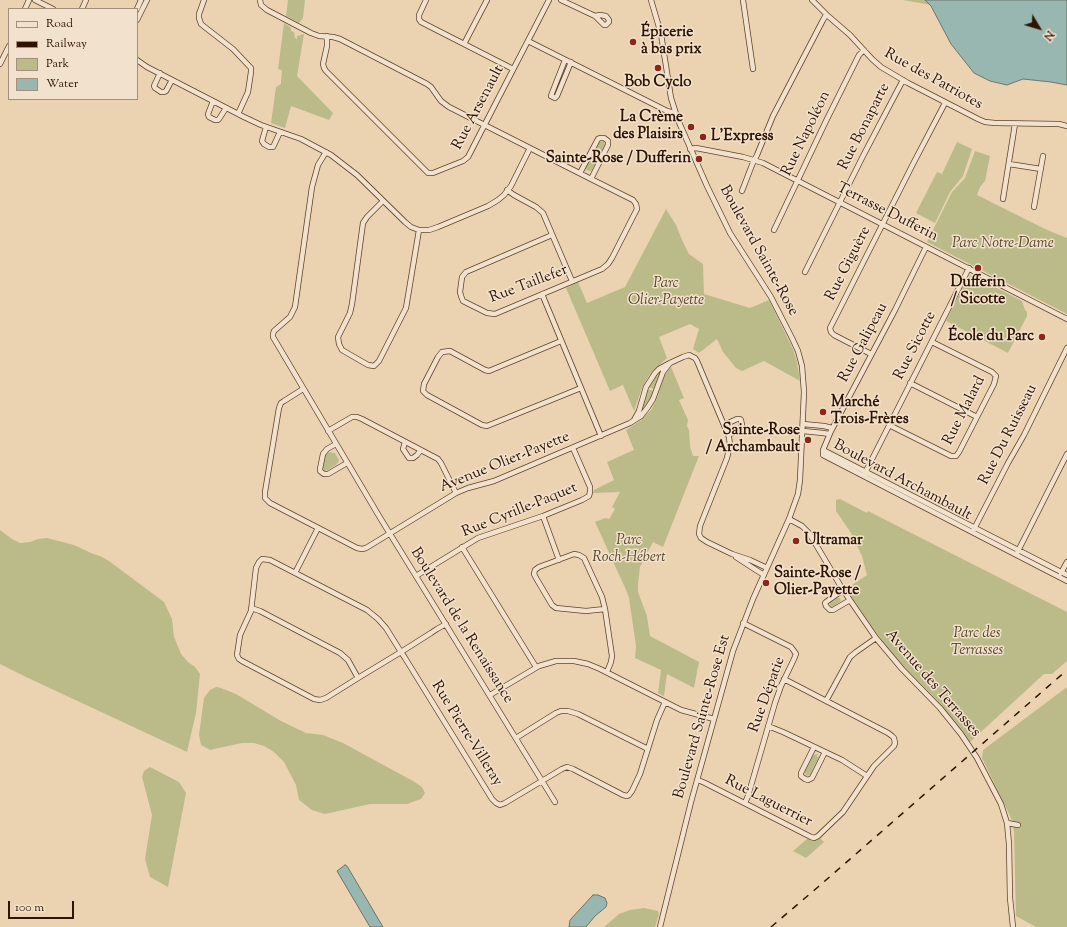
<!DOCTYPE html>
<meta charset="utf-8">
<style>
body{margin:0}
#map{position:relative;width:1067px;height:927px;overflow:hidden;background:#ebd3b2;font-family:"Sorts Mill Goudy",serif}
canvas{display:block}
.legend{position:absolute;left:8px;top:8px;width:130px;height:92px;box-sizing:border-box;background:#f2e2cd;border:1px solid #a48f7b;margin:0;padding:5px 7px;list-style:none;font-size:12px;color:#2e1300}
.legend li{display:flex;align-items:center;gap:8px;height:20px}
.legend b{width:20px;border:1px solid #a48f7b}
.north{position:absolute;left:1019px;top:8px;width:40px;height:40px;-webkit-text-stroke:3px #f2e2cd;paint-order:stroke;rotate:128deg;font-size:11px;font-weight:700;line-height:16px;text-align:center;color:#2e1300}
.north::after{content:'';display:block;margin:auto;width:14px;height:18px;background:#2e1300;clip-path:polygon(50% 0,100% 100%,50% 72%,0 100%)}
.scale{position:absolute;left:8px;top:901px;width:66px;height:18px;box-sizing:border-box;border:2px solid #2e1300;border-top:0;padding-left:5px;font-size:12px;line-height:14px;white-space:nowrap;color:#2e1300;-webkit-text-stroke:3px #f2e2cd;paint-order:stroke}
</style>
<div id="map">
<canvas width="1067" height="927"></canvas>
<ul class="legend">
<li><b style="height:5px;background:#f2e2cd"></b>Road</li>
<li><b style="height:5px;background:#2e1300"></b>Railway</li>
<li><b style="height:11px;background:#bbbb89"></b>Park</li>
<li><b style="height:11px;background:#98b7b0"></b>Water</li>
</ul>
<div class="north">N</div>
<div class="scale">100 m</div>
</div>
<script>
const context = document.querySelector('canvas').getContext('2d');
context.lineJoin = 'round';
function fill(path, color) { context.fillStyle = color; context.fill(path, 'evenodd'); }
const shape = rows => new Path2D(rows.map(r => 'M' + r).join(''));
function stroke(path, color, width, dash) { context.strokeStyle = color; context.lineWidth = width; context.lineCap = dash ? 'butt' : 'round'; context.setLineDash(dash || []); context.stroke(path); }
function drawText(font, color, halo, rows, align = 'center') {
  context.font = font + ' "Sorts Mill Goudy",serif'; context.lineWidth = 3; context.setLineDash([]); context.textBaseline = 'middle'; context.strokeStyle = halo; context.fillStyle = color; for (const [text, x, y, turn = 0] of rows) {
    context.save(); context.translate(x, y); context.rotate((+turn || 0) * Math.PI / 180); context.textAlign = isNaN(turn) ? turn : align; if (halo) context.strokeText(text, 0, 0); context.fillText(text, 0, 0); context.restore();
  }
}
const green = shape([
 [288,0,305,0,303,18,299,23,286,16],
 [903,0,928,0,931,5],
 [284,23,291,28,291,31,294,32,295,38,297,39,297,36,304,34,297,76,333,113,329,120,291,106,285,128,271,123,276,87,281,84,281,80,282,71,281,70,278,69],
 [601,141,604,142,605,145,592,170,590,171,588,171,589,170,587,171,586,168,599,143],
 [957,142,972,149,963,176,950,192,935,223,916,213,937,172,942,174],
 [975,151,990,156,985,181,980,187,977,195,1045,229,1067,238,1067,314,927,242,952,192,965,178],
 [666,209,676,225,682,240,689,254,703,264,704,294,750,308,769,300,793,349,797,362,800,381,764,361,742,371,736,368,723,352,717,339,699,353,693,349,699,329,690,324,659,337,667,358,653,371,648,377,642,388,634,411,623,385,610,391,566,288,578,282,587,303,625,287],
 [972,275,1022,301,1025,310,1027,312,1027,316,1008,353,946,321,967,279,970,276],
 [671,367,684,398,679,400,688,420,687,426,689,430,690,446,693,456,699,456,663,547,653,542,640,567,638,584,638,592,647,616,650,636,699,662,694,688,667,674,664,696,658,693,661,670,635,658,636,646,629,598,627,592,595,522,605,518,609,519,615,509,612,507,620,492,593,493,594,490,614,480,607,462,634,450,626,430,640,421,651,410,657,398,664,377,667,371],
 [660,371,661,372,654,389,648,387,654,377],
 [647,389,654,391,647,406,640,414],
 [329,452,335,453,339,460,338,462,336,465,326,471,324,470,323,468,325,455],
 [840,499,867,513,868,511,1067,612,1067,661,1052,674,1044,674,970,742,935,698,908,671,890,651,875,631,846,589,867,575,862,556,851,533,836,511,836,500],
 [0,530,12,539,20,543,30,542,38,539,47,538,74,545,91,553,100,556,109,561,164,602,172,619,174,637,181,654,188,662,195,667,200,674,196,713,187,752,26,677,0,664],
 [837,598,840,598,841,601,834,606,831,607,830,605,830,602,832,601,833,602,833,601],
 [216,687,221,688,236,694,281,721,306,733,323,735,343,743,413,781,422,787,425,793,421,799,407,804,370,804,325,814,312,810,299,800,296,785,284,762,274,752,264,746,254,743,242,743,210,750,201,745,199,735,204,698,210,690],
 [1067,687,1067,927,1036,927,1016,916,1014,831,1011,818,982,758,983,750],
 [816,754,818,754,817,755,817,757,819,756,818,759,810,775,807,776,805,773,805,770,813,755,814,754,815,755],
 [150,767,179,782,186,793,168,887,150,877,145,859,152,815,142,777,144,771],
 [820,838,824,842,806,858,793,851,807,839,814,840],
 [644,908,658,911,659,914,655,927,604,927,619,914,630,910]
]);
const water = shape([
 [925,0,1067,0,1067,85,1051,82,1023,79,1007,85,990,81,974,73,951,44,931,6,925,0],
 [345,865,347,866,383,927,370,927,337,871,345,865],
 [593,895,598,895,605,898,607,903,606,907,595,916,586,927,569,927,570,920,593,895]
]);
const minor = shape([
 [35,0,53,9],
 [204,0,199,14,199,18,201,24,206,28,233,49,251,68,251,72,248,92,238,114],
 [260,0,261,5,267,10,311,33,319,36,333,37,340,39,427,84,431,87,441,101,449,107,591,179,633,200,636,204,637,209,612,258,608,264,602,269,495,314,487,313,463,301,461,296,460,292,462,277,466,272,552,235],
 [426,0,419,15,419,19,421,22,513,69],
 [561,0,595,16,604,25,606,25,609,22,609,20,606,16,600,15,595,16],
 [651,0,661,34,671,98,678,120,707,186,730,233,771,297,792,338,798,351,802,366,804,392,800,480,798,494,789,519,753,599,733,651,691,802,660,927],
 [743,0,753,69],
 [812,0,828,16,850,35,872,59,881,67,908,83,978,119,985,122,995,123,1059,124,1067,126],
 [25,9,29,0],
 [82,9,86,0],
 [137,9,141,0],
 [137,20,147,0],
 [327,36,327,46,323,64,324,68,326,71,428,173,433,173,463,161,468,157,549,0],
 [528,41,667,111,671,112,675,111],
 [464,44,487,0],
 [137,60,147,67,244,117,261,125,301,139,331,155,357,175,405,222,411,227,419,230,429,230,438,227,488,206,498,200,504,195,511,186,530,148],
 [565,60,552,93,551,96,555,98,557,96,571,62],
 [0,64,9,46],
 [160,73,154,86,155,88,161,92,164,92,166,91,172,80],
 [213,101,208,114,209,117,215,120,218,120,219,119,226,108],
 [266,127,262,141,264,144,269,147,273,147,274,145,280,132],
 [690,149,696,148,743,157,763,163,1067,319],
 [326,152,318,165,312,187,295,307,290,317,274,331,273,334,273,337,379,516,555,802],
 [1009,164,1041,169],
 [580,173,598,139,600,138,604,138,608,141,608,145,591,179],
 [507,190,514,195,536,207,543,213,572,281],
 [742,191,752,165,757,155,773,116,823,20,826,15],
 [1003,199,1015,124],
 [383,201,367,217,363,223,352,304,350,313,338,337,339,344,342,350,368,365,374,366,379,361,406,308,419,230],
 [1034,207,1043,156],
 [774,230,826,121,859,55,864,50],
 [926,247,895,310,831,431,823,450,823,455,1067,581],
 [805,272,863,156,903,80],
 [542,294,601,436],
 [561,341,489,371,485,370,450,351,442,352,438,357,424,384,423,391,427,395,482,425,487,426,581,388],
 [871,354,834,335,831,332,830,328,914,162,945,103],
 [910,383,977,417],
 [303,389,284,401,281,403,279,408,265,492,265,498,270,503,357,548,362,549,366,548,456,493,468,488,494,481,630,423,641,416,648,407,653,399,663,372,670,363],
 [634,420,639,411,646,387,655,373,659,369,670,363,683,357,689,355,695,358,697,361,726,430,729,437,730,445,727,458,700,526,699,534,701,538,707,542,732,554,750,560,767,568],
 [803,424,824,426,832,428],
 [724,425,737,419,740,419,741,420,742,425,739,430,728,435],
 [889,425,951,456,956,456,959,452,994,384,996,376,992,372,932,342],
 [328,431,352,417,357,417,362,419,438,459,441,463,456,493],
 [803,431,823,433,829,434],
 [405,442,403,449,409,458,413,458,417,455,421,450],
 [336,444,327,449,323,454,320,469,320,471,324,474,328,474,347,463],
 [823,450,1067,575],
 [865,473,969,268],
 [543,516,559,560],
 [789,519,802,526,809,533,843,590,876,638,902,669,940,708,961,734,977,758,1001,804,1007,823,1009,844,1010,898,1013,927],
 [974,529,1008,463,1024,435,1067,348],
 [462,547,536,667],
 [1017,553,1067,454],
 [736,557,756,570,764,575],
 [295,573,318,528],
 [1061,573,1067,562],
 [416,576,478,538,543,516,582,500,589,496,590,492,590,487,573,448],
 [843,590,826,602,825,603,826,606,830,610,833,610,850,600],
 [251,608,260,611,340,653,348,660,358,678],
 [605,609,586,611,556,608,552,605,536,578,534,574,535,570,539,567,574,554,579,555,584,558,602,597,605,609,612,656,611,662,607,672],
 [743,623,791,647,794,651,796,654,794,659,781,686,775,703,748,796,745,803],
 [446,624,437,629,431,633,401,652,358,678,326,698,320,700,314,699,242,661,239,659,237,655,240,635,251,611,256,568,259,562,262,559,270,560,367,610,378,619,386,628,401,652,405,658,492,799,496,803,500,805,505,803,562,769,567,767,573,769,623,795,627,796,629,795,632,791,640,774,657,720,665,702],
 [490,695,539,666,556,661,574,661,588,664,600,669,681,710,714,719],
 [826,701,850,657,856,652,876,638],
 [768,726,783,732,842,760,867,776],
 [516,738,556,713,561,711,568,711,578,714,648,749],
 [814,747,801,773,801,776,805,779,808,780,812,778,825,752],
 [698,780,705,783,811,837,814,838,818,836,843,812,874,766,894,746,895,743,894,738,892,736,888,733,784,679],
 [1007,823,1018,825]
]);
const rail = shape([
 [771,927,818,887,1067,670]
]);
const markers = [
 [633,42,4,"#8f2418"],
 [658,68,4,"#8f2418"],
 [691,127,4,"#8f2418"],
 [703,137,4,"#8f2418"],
 [699,159,4,"#8f2418"],
 [978,268,4,"#8f2418"],
 [1042,337,4,"#8f2418"],
 [823,412,4,"#8f2418"],
 [808,440,4,"#8f2418"],
 [796,541,4,"#8f2418"],
 [766,583,4,"#8f2418"]
];
const poiNames = [
 ["Épicerie",641,33],
 ["à bas prix",641,50],
 ["Bob Cyclo",658,83,"center"],
 ["La Crème",683,118,"right"],
 ["des Plaisirs",683,135,"right"],
 ["L'Express",711,137],
 ["Sainte-Rose / Dufferin",691,159,"right"],
 ["Dufferin",978,283,"center"],
 ["/ Sicotte",978,300,"center"],
 ["École du Parc",1034,337,"right"],
 ["Marché",831,403],
 ["Trois-Frères",831,420],
 ["Sainte-Rose",800,431,"right"],
 ["/ Archambault",800,448,"right"],
 ["Ultramar",804,541],
 ["Sainte-Rose /",774,574],
 ["Olier-Payette",774,591]
];
const streetNames = [
 ["Rue des Patriotes",933,80,29],
 ["Rue Arsenault",479,108,-62],
 ["Rue Bonaparte",865,127,-63],
 ["Rue Napoléon",807,134,-64],
 ["Terrasse Dufferin",887,213,27],
 ["Boulevard Sainte-Rose",758,251,61],
 ["Rue Giguère",849,264,-63],
 ["Rue Taillefer",529,285,-21],
 ["Rue Galipeau",864,343,-62],
 ["Rue Sicotte",916,346,-63],
 ["Rue Malard",965,411,-63],
 ["Rue Du Ruisseau",1009,435,-63],
 ["Avenue Olier-Payette",505,463,-22],
 ["Boulevard Archambault",902,481,28],
 ["Rue Cyrille-Paquet",520,511,-22],
 ["Boulevard de la Renaissance",461,626,58],
 ["Avenue des Terrasses",932,684,49],
 ["Rue Dépatie",768,695,-70],
 ["Boulevard Sainte-Rose Est",703,717,-74],
 ["Rue Pierre-Villeray",466,734,58],
 ["Rue Laguerrier",768,802,27]
];
const parkNames = [
 ["Parc Notre-Dame",1003,244],
 ["Parc",666,284],
 ["Olier-Payette",666,301],
 ["Parc",629,541],
 ["Roch-Hébert",629,558],
 ["Parc des",977,634],
 ["Terrasses",977,651]
];
fill(green, '#bbbb89');
fill(water, '#98b7b0');
stroke(water, '#6e756a', 1);
stroke(minor, '#5d432c', 6);
stroke(minor, '#f2e2cd', 4.5);
stroke(rail, '#2e1300', 1.5, [7, 7]);
for (const [x, y, r, color] of markers) { const dot = new Path2D(); dot.arc(x, y, r, 0, 2 * Math.PI); context.fillStyle = color; context.fill(dot); stroke(dot, '#f2e2cd', 1.5); }
drawText('bold 15px', '#2e1300', '#f2e2cd', poiNames, 'left');
drawText('15px', '#2e1300', '#f2e2cd', streetNames);
drawText('italic 15px', '#584529', '#f2e2cd', parkNames);
</script>
